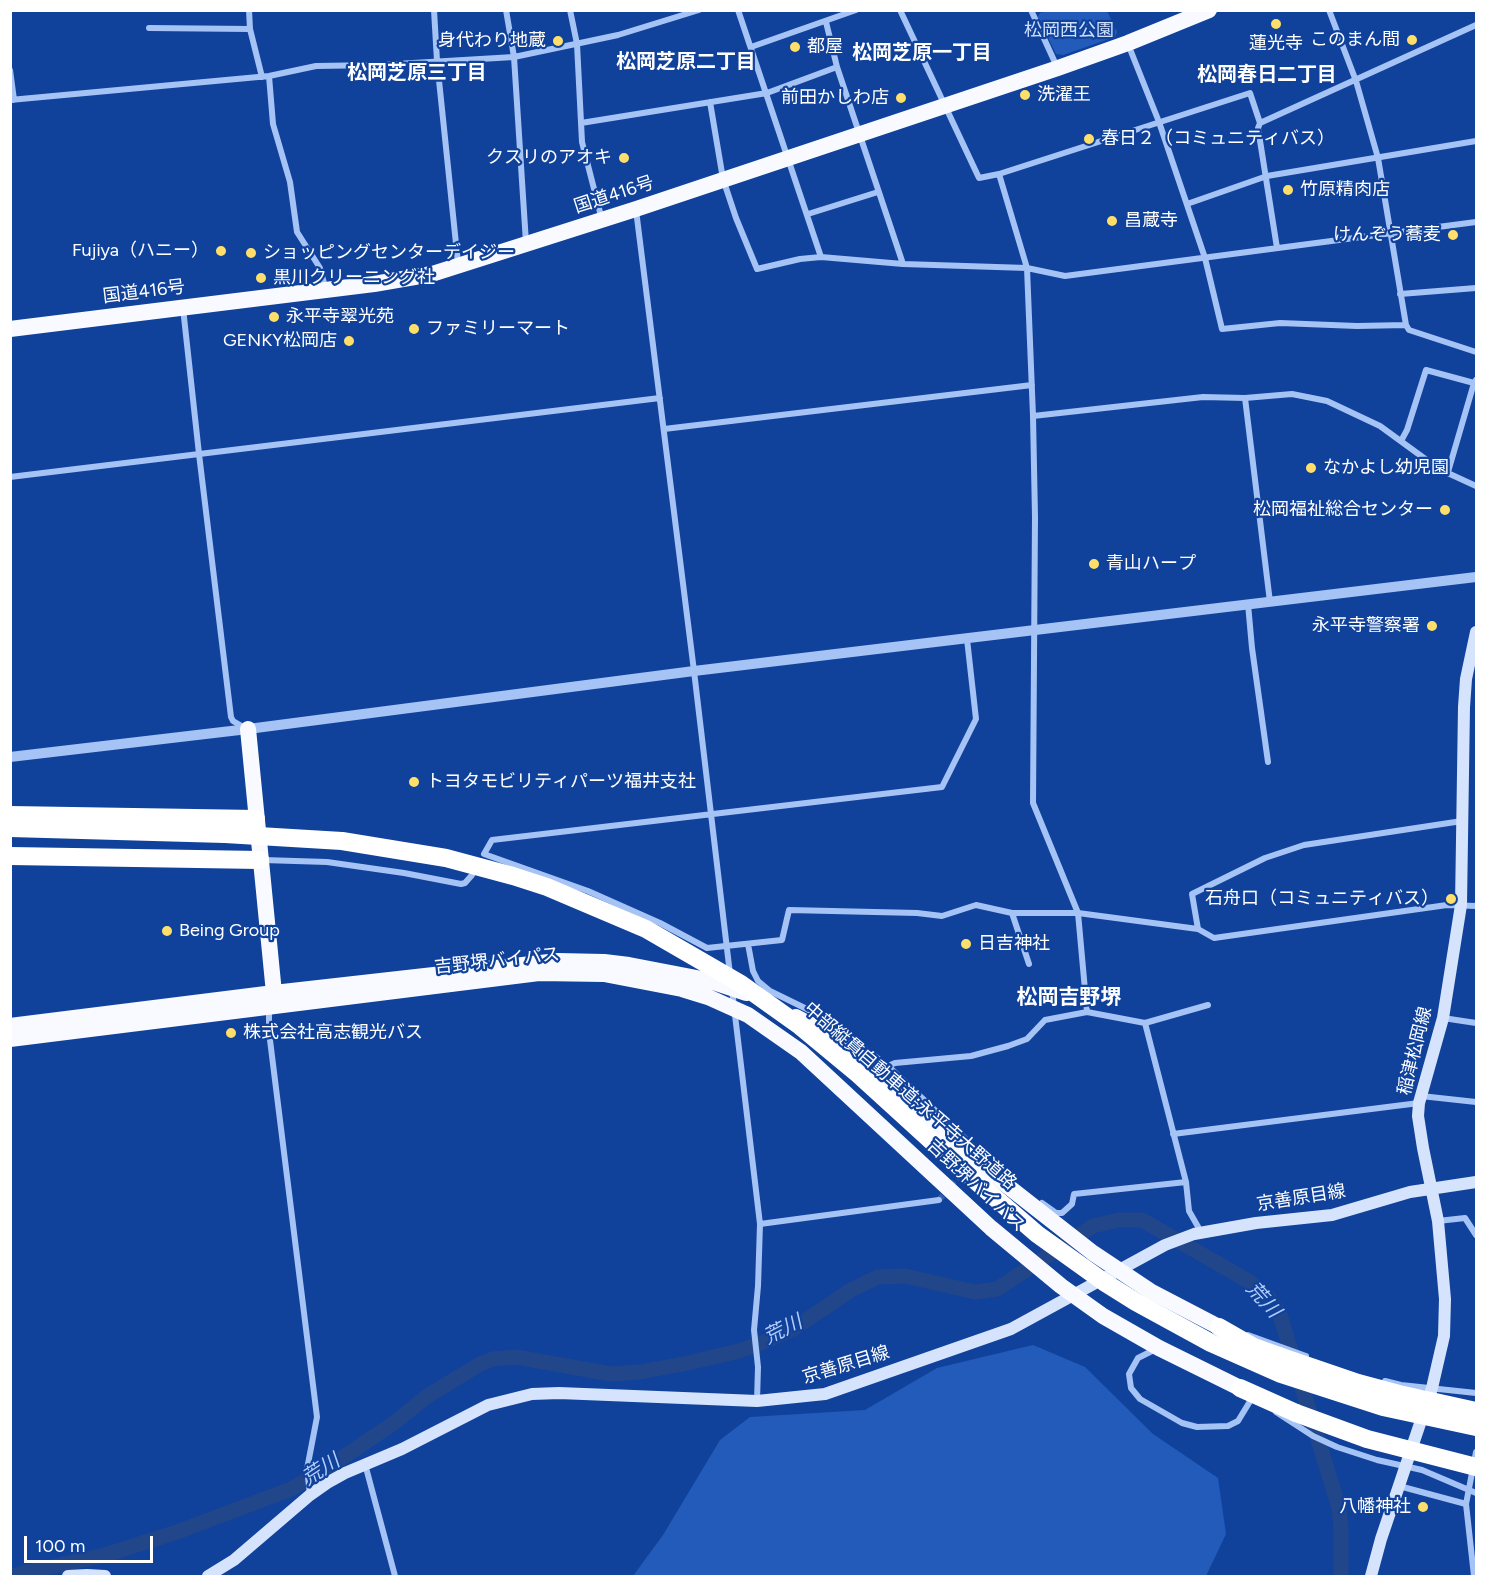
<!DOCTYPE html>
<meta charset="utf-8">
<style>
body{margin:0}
#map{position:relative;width:1487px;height:1587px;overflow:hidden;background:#10429c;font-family:Figtree,sans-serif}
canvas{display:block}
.frame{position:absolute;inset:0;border:12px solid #fff;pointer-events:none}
.scale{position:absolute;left:24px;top:1536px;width:129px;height:27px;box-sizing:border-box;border:3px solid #fff;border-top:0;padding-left:8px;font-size:18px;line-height:21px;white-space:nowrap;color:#fff;-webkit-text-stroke:4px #10429c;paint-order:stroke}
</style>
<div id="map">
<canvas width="1487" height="1587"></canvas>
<div class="frame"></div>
<div class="scale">100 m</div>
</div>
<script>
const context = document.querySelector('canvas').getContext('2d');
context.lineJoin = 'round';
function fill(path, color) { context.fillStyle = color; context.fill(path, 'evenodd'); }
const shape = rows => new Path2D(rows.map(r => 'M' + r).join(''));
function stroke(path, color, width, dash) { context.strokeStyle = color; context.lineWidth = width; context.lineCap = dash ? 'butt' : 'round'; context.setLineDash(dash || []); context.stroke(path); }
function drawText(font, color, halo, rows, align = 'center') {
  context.font = font + ' Figtree,"Noto Sans JP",sans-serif'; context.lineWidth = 4.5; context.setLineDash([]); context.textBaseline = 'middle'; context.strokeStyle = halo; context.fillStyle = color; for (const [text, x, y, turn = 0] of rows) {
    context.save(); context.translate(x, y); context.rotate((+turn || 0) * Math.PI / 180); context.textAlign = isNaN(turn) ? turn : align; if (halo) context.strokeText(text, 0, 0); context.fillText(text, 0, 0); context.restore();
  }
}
const green = shape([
 [1045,11,1107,11,1117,32,1115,37,1063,55,1056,54,1038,17,1040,13],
 [1033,1345,1085,1367,1153,1434,1218,1478,1226,1534,1206,1576,633,1576,663,1535,720,1440,750,1417,865,1410,937,1368]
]);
const river = shape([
 [10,1576,105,1555,177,1532,291,1489,327,1468,394,1423,426,1397,480,1364,493,1359,516,1357,611,1374,640,1372,688,1363,739,1351,766,1341,793,1329,851,1290,878,1277,905,1276,975,1292,997,1289,1093,1226,1119,1220,1142,1220,1250,1282,1268,1297,1279,1312,1339,1508,1341,1529,1341,1576]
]);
const minorTunnel = shape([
 [939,1200,962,1172]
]);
const minor = shape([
 [249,10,250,29,262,77],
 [434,10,437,61,458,263],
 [506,10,514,57,526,243],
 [570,10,577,44,582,142,602,220],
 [738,10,821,257],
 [900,10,979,178,999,174,1250,93,1260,123,1258,128,1277,248],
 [1031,10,1057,67],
 [1329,10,1356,81,1378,158,1406,325],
 [826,22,837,67,903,264],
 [149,28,250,29],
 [1128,44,1159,122,1205,258,1222,329,1280,323,1357,326,1406,325,1409,330,1476,352],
 [751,47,856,10],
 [10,70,14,100],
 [269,76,273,124,290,182,297,232,320,268,325,287],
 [10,100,269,76,316,66,379,65,514,57,618,35,699,10],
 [710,102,723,179,736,218,757,269,800,259,821,257,903,264,1027,268,1065,276,1476,222],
 [581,123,767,93,837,67],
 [1260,123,1476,25],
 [999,174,1027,268,1033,416,1035,517,1033,803,1078,913,1087,1012],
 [1187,204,1267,176,1476,141],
 [636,210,694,671,730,974],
 [808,214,878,192],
 [1400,294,1476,288],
 [183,308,199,454,231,717,233,721,245,728],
 [1245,398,1270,602],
 [1033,416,1203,397,1245,398,1292,394,1327,401,1380,426,1439,469,1476,486],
 [664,429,1032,385],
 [1401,441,1407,430,1426,370,1474,383],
 [1448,472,1474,383,1476,380],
 [10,477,660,398],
 [1248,604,1252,648,1268,762],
 [967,639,976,719,942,787,492,840,484,854,588,891,660,923,707,948,782,940,789,910,917,913,942,916,976,905,1012,913,1078,913,1198,929,1214,938,1447,905,1476,906],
 [263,860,327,862,404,873,461,884,465,883,472,875],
 [1012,913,1029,964],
 [1198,929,1192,894,1265,858,1304,845,1462,821],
 [748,944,753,971,758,981,770,991,817,1014,888,1066,974,1147],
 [732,990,760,1224,758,1286,754,1330,758,1367,757,1401],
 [271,1008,269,1015,269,1032,317,1417,307,1469,310,1495],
 [1443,1018,1476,1023],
 [1145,1023,1186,1182,1189,1211,1201,1232],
 [888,1066,895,1063,971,1056,1008,1046,1027,1039,1045,1020,1087,1012,1145,1023,1208,1005],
 [1421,1096,1476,1102],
 [1173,1134,1419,1103],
 [1042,1203,1056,1213,1062,1213,1072,1204,1074,1194,1186,1182],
 [1438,1221,1465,1218,1476,1235],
 [760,1224,939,1200],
 [1248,1335,1306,1356],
 [1156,1349,1138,1358,1129,1374,1131,1388,1140,1399,1182,1423,1197,1427,1228,1426,1238,1421,1252,1398],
 [1385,1381,1401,1385,1476,1393],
 [1276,1412,1313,1436,1337,1447,1377,1460,1422,1470,1476,1493],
 [365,1464,395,1576],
 [1399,1486,1466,1504],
 [1474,1576,1466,1504,1476,1452]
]);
const tertiary = shape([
 [10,757,248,729,694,671,1476,577]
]);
const secondary = shape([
 [68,1576,87,1575,105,1576],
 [208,1576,234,1560,310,1495,327,1483,345,1473,402,1449,488,1405,532,1394,559,1393,757,1401,825,1394,1011,1329,1165,1245,1194,1234,1256,1223,1332,1215,1410,1192,1476,1182],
 [1371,1576,1381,1539,1432,1388,1444,1336,1445,1299,1438,1221,1423,1148,1418,1116,1419,1103,1443,1018,1461,905,1464,707,1466,679,1476,632]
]);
const trunk = shape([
 [10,329,374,284,432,274,636,209,1058,68,1128,43,1209,10],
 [248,729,274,993,272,1003],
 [796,1017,830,1035,854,1052,996,1177,1093,1253,1150,1291,1219,1327],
 [10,1026,274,993,558,961,604,962,629,965,707,980,746,993],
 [10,1039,539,973,604,974,682,989,708,997,748,1015,801,1052,991,1228,1061,1286,1103,1316,1159,1348,1240,1388]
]);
const motorway = shape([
 [10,815,256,819],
 [10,828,225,834],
 [10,856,260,860],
 [1219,1327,1254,1347,1279,1356],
 [1240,1388,1296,1413]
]);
const motorwayBridge = shape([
 [225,834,342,841,446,858,513,876,547,887,646,929,741,984,800,1026,858,1074,970,1176,1037,1234,1104,1282,1136,1302,1211,1343,1281,1374,1383,1407,1476,1427],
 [1279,1356,1358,1383,1399,1394,1476,1411],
 [1296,1413,1367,1439,1476,1467]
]);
const markers = [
 [1276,24,6,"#ffdf69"],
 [1412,40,6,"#ffdf69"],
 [558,41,6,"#ffdf69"],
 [795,47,6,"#ffdf69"],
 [1025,95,6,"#ffdf69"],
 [901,98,6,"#ffdf69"],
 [1089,139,6,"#ffdf69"],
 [624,158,6,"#ffdf69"],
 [1288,190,6,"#ffdf69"],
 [1112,221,6,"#ffdf69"],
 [1453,235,6,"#ffdf69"],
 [221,251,6,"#ffdf69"],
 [251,253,6,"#ffdf69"],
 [261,278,6,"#ffdf69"],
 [274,317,6,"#ffdf69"],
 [414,329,6,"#ffdf69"],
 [349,341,6,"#ffdf69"],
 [1311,468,6,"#ffdf69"],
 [1445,510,6,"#ffdf69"],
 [1094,564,6,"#ffdf69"],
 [1432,626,6,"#ffdf69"],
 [414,782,6,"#ffdf69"],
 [1451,899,6,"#ffdf69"],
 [167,931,6,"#ffdf69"],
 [966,944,6,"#ffdf69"],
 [231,1033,6,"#ffdf69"],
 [1423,1507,6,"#ffdf69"]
];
const parkNames = [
 ["松岡西公園",1069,31]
];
const poiNames = [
 ["このまん間",1400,40,"right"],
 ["身代わり地蔵",546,41,"right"],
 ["蓮光寺",1276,44,"center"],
 ["都屋",807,47],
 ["洗濯王",1037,95],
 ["前田かしわ店",889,98,"right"],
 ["春日２（コミュニティバス）",1101,139],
 ["クスリのアオキ",612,158,"right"],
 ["竹原精肉店",1300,190],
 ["昌蔵寺",1124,221],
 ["けんぞう蕎麦",1441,235,"right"],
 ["Fujiya（ハニー）",209,251,"right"],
 ["ショッピングセンターデイジー",263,253],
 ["黒川クリーニング社",273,278],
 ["永平寺翠光苑",286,317],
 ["ファミリーマート",426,329],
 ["GENKY松岡店",337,341,"right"],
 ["なかよし幼児園",1323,468],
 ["松岡福祉総合センター",1433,510,"right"],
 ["青山ハープ",1106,564],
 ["永平寺警察署",1420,626,"right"],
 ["トヨタモビリティパーツ福井支社",426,782],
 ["石舟口（コミュニティバス）",1439,899,"right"],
 ["Being Group",179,931],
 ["日吉神社",978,944],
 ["株式会社高志観光バス",243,1033],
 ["八幡神社",1411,1507,"right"]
];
const streetNames = [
 ["国道416号",614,195,-18],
 ["国道416号",144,292,-7],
 ["吉野堺バイパス",497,961,-6],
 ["稲津松岡線",1415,1051,-76],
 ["中部縦貫自動車道;永平寺大野道路",910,1096,41],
 ["吉野堺バイパス",976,1186,43],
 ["京善原目線",1301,1198,-9],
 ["京善原目線",846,1365,-17]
];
const neighbourhoodNames = [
 ["松岡芝原一丁目",922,53],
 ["松岡芝原二丁目",686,62],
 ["松岡芝原三丁目",417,73],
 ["松岡春日二丁目",1267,75]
];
const waterNames = [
 ["荒川",1263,1300,48],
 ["荒川",783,1330,-27],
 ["荒川",321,1470,-33]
];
const quarterNames = [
 ["松岡吉野堺",1069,998]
];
fill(green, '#235bbb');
stroke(river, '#22468a', 15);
stroke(minorTunnel, '#345eab', 6, [6, 3]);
stroke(minor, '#a5c3f5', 6);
stroke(tertiary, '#a5c3f5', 10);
stroke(secondary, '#d5e3fd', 12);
stroke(trunk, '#f9faff', 16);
stroke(motorway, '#fff', 18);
stroke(motorwayBridge, '#fff', 18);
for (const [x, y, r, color] of markers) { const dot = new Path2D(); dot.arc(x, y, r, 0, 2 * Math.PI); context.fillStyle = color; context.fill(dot); stroke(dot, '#10429c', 2); }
drawText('18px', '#cee0fe', '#10429c', parkNames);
drawText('18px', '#fff', '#10429c', poiNames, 'left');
drawText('18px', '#fff', '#10429c', streetNames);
drawText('bold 20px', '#fff', '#10429c', neighbourhoodNames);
drawText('italic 20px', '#b2cdfb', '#10429c', waterNames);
drawText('bold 21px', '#fff', '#10429c', quarterNames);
</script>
